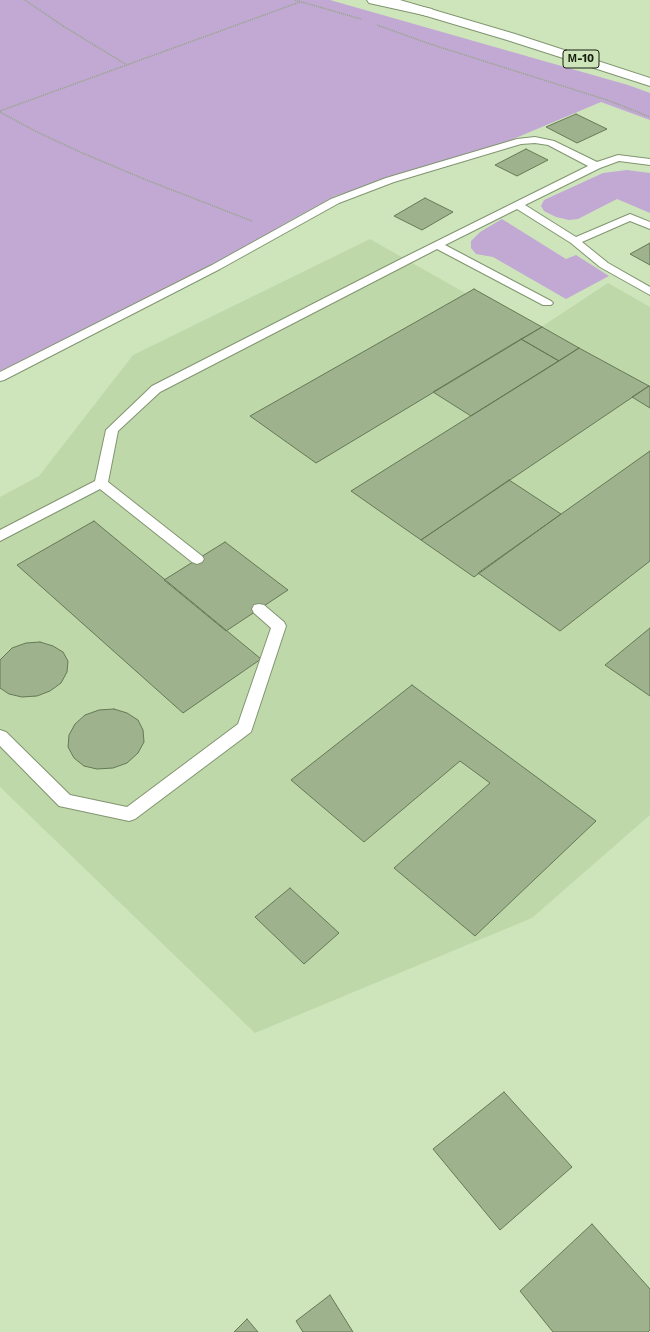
<!DOCTYPE html>
<meta charset="utf-8">
<style>
body{margin:0}
canvas{display:block;background:#cee5bc}
</style>
<canvas width="650" height="1332"></canvas>
<script>
const context = document.querySelector('canvas').getContext('2d');
context.lineJoin = 'round';
function fill(path, color) { context.fillStyle = color; context.fill(path, 'evenodd'); }
const shape = rows => new Path2D(rows.map(r => 'M' + r).join(''));
function stroke(path, color, width, dash) { context.strokeStyle = color; context.lineWidth = width; context.lineCap = dash ? 'butt' : 'round'; context.setLineDash(dash || []); context.stroke(path); }
function drawText(font, color, halo, rows, align = 'center') {
  context.font = font + ' "Work Sans",sans-serif'; context.lineWidth = 3.5; context.setLineDash([]); context.textBaseline = 'middle'; context.strokeStyle = halo; context.fillStyle = color; for (const [text, x, y, turn = 0] of rows) {
    context.save(); context.translate(x, y); context.rotate((+turn || 0) * Math.PI / 180); context.textAlign = isNaN(turn) ? turn : align; if (halo) context.strokeText(text, 0, 0); context.fillText(text, 0, 0); context.restore();
  }
}
const built = shape([
 [370,239,467,294,474,289,541,327,608,283,650,307,650,815,532,918,255,1033,0,787,0,497,39,476,133,355]
]);
const green = shape([
 [0,0,330,0,628,85,650,93,650,120,601,102,499,145,335,196,284,224,242,250,63,342,0,371],
 [627,170,650,173,650,213,617,199,578,219,569,220,556,217,544,211,541,206,544,200,603,173],
 [502,219,566,259,576,255,609,276,566,299,493,257,476,254,471,248,471,241,480,232]
]);
const building = shape([
 [576,114,607,129,577,143,546,127,576,114],
 [526,149,548,160,517,176,495,165,526,149],
 [425,198,453,212,422,230,394,216,425,198],
 [650,243,650,265,630,254,650,243],
 [474,289,542,327,316,463,250,416,474,289],
 [542,327,579,348,559,361,521,339,542,327],
 [521,339,559,361,471,416,433,392,521,339],
 [579,348,649,386,421,540,351,491,579,348],
 [649,386,650,387,650,408,632,397,649,386],
 [650,451,650,561,560,631,478,573,650,451],
 [509,480,561,514,474,577,421,540,509,480],
 [94,521,261,659,183,713,17,565,94,521],
 [225,542,288,590,226,631,164,580,225,542],
 [650,628,650,696,605,665,650,628],
 [40,642,53,646,63,652,68,661,67,672,61,683,50,691,37,696,22,697,9,694,0,688,0,660,12,648,26,643,40,642],
 [412,685,596,821,475,936,394,868,490,783,460,761,364,842,291,780,412,685],
 [114,709,127,713,138,720,143,730,144,742,138,753,127,763,113,768,97,769,84,766,74,758,68,747,69,735,75,724,85,715,99,710,114,709],
 [290,888,339,933,304,964,255,917,290,888],
 [504,1092,572,1167,500,1230,433,1149,504,1092],
 [592,1224,650,1289,650,1330,648,1332,553,1332,520,1291,592,1224],
 [330,1295,353,1332,303,1332,296,1321,330,1295],
 [247,1319,258,1332,234,1332,247,1319]
]);
const path = shape([
 [25,0,63,26,127,65],
 [295,0,361,19],
 [377,25,427,43,610,101,650,117],
 [0,111,300,2],
 [0,112,35,131,80,152,144,179,252,221]
]);
const service = shape([
 [535,137,554,141,597,162,618,155,650,159,650,165,619,161,600,168,525,205,576,237,630,214,650,222,650,229,630,221,582,242,608,263,650,287,650,295,600,267,571,243,517,209,445,245,551,301,553,303,551,305,543,305,437,249,160,392,118,431,108,482,202,556,204,559,202,562,197,564,192,562,100,489,0,541,0,530,95,481,106,430,152,386,403,258,588,166,548,145,535,143,521,144,394,182,339,203,220,269,4,380,0,381,0,372,212,265,331,199,386,178,517,139,535,137],
 [259,604,264,605,284,622,286,626,251,732,135,819,129,821,59,806,0,746,0,730,6,732,70,795,127,807,238,724,271,628,254,613,252,609,254,605,259,604]
]);
const primary = shape([
 [381,0,400,0,515,34,650,78,650,86,507,40,383,3,381,0]
]);
const trunk = shape([
 [367,0,390,0,432,9,434,12,432,15,428,16,369,3,367,0]
]);
const shields = [
 [581,59,36]
];
const shieldNames = [
 ["М-10",581,59]
];
fill(built, '#bfd8aa');
fill(green, '#c2a9d3');
fill(building, '#9eb38d');
stroke(building, '#657955', 1);
stroke(service, '#80956f', 2);
stroke(primary, '#80956f', 2);
stroke(trunk, '#80956f', 2);
stroke(path, '#93a585', 1.5, [1, 1]);
fill(service, '#fff');
fill(primary, '#fff');
fill(trunk, '#fff');
for (const [x, y, w] of shields) { const box = new Path2D(); box.roundRect(x - w / 2, y - 9, w, 18, 3); context.fillStyle = '#cee5bc'; context.fill(box); stroke(box, '#161e10', 1); }
drawText('bold 11px', '#161e10', null, shieldNames);
</script>
